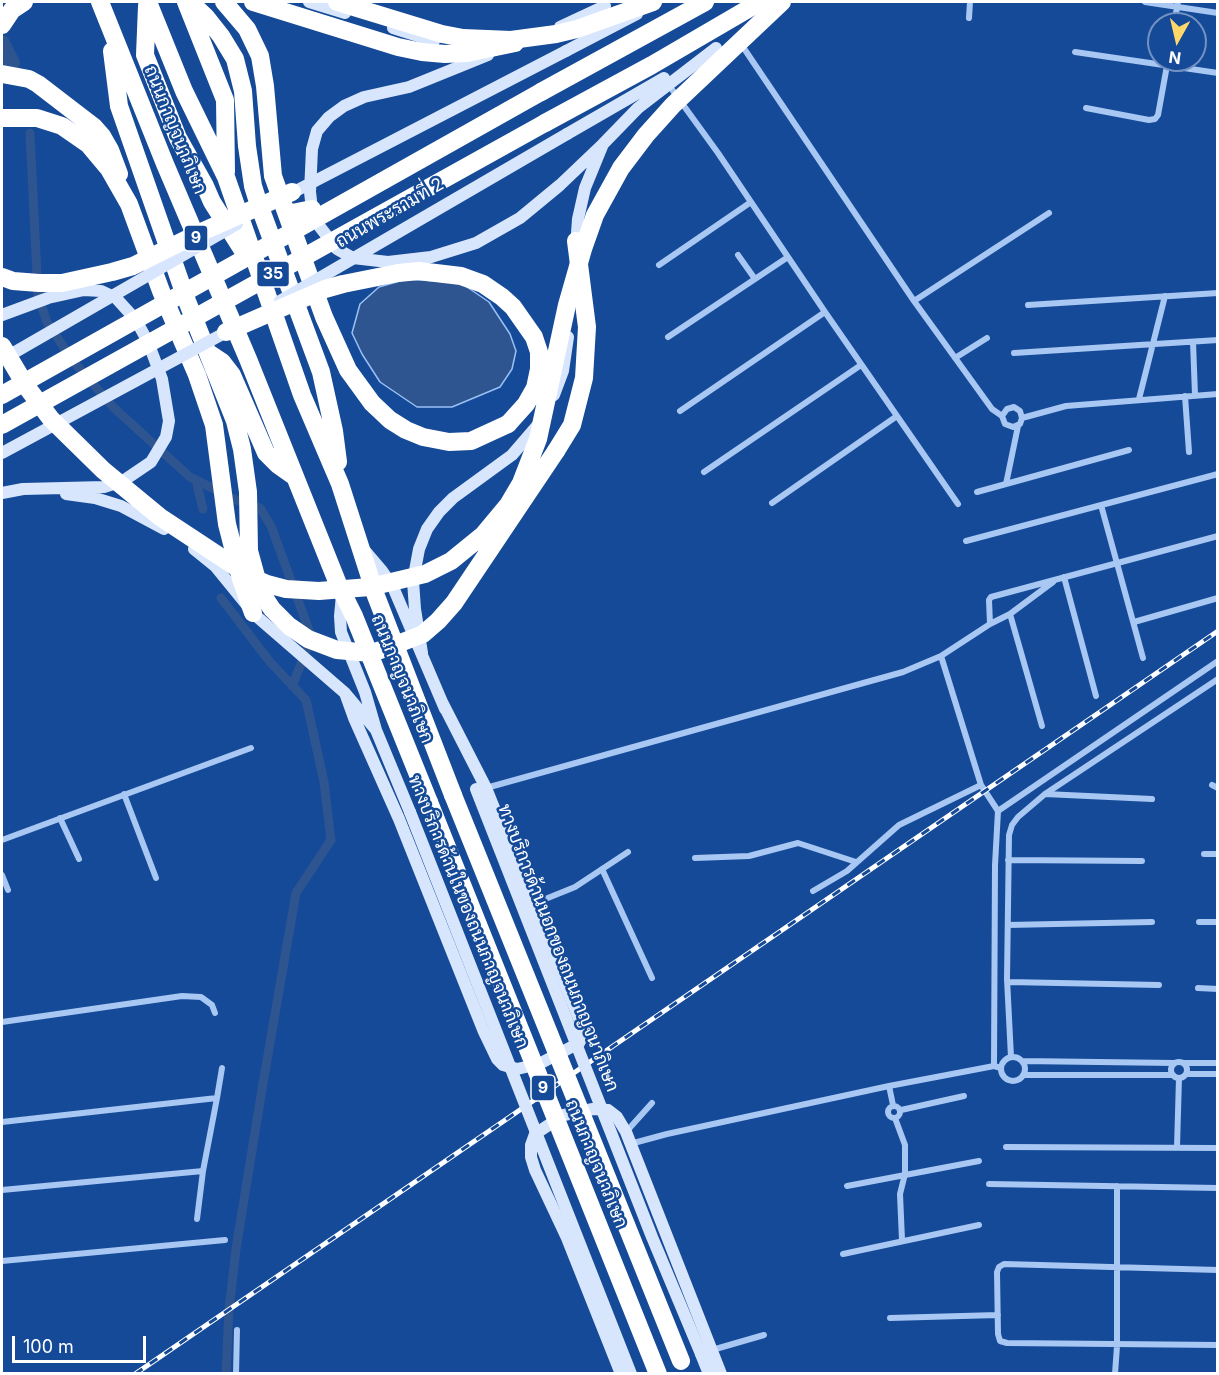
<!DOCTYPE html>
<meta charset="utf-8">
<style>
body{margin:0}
#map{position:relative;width:1219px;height:1375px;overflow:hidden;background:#154a98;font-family:Inter,sans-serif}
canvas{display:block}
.frame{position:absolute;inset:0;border:3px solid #fff;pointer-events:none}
.north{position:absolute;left:1147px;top:12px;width:60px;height:60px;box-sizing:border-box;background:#154a98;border:2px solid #7392c1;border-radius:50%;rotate:188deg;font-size:16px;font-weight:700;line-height:24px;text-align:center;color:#fff}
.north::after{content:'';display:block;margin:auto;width:21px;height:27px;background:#ffd869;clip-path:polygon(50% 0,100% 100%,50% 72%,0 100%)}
.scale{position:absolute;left:12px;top:1336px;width:134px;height:27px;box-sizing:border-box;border:3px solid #fff;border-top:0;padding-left:8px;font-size:18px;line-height:21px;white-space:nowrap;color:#fff;-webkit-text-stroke:4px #154a98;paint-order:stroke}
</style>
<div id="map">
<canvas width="1219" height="1375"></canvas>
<div class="frame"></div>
<div class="north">N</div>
<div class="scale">100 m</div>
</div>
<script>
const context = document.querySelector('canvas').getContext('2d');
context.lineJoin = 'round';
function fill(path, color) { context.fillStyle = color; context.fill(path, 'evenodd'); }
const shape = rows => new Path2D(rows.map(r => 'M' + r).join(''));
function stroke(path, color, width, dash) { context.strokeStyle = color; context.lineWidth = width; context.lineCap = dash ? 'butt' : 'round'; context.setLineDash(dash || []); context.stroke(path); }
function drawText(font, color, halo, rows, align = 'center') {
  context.font = font + ' Inter,Sarabun,sans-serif'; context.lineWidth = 5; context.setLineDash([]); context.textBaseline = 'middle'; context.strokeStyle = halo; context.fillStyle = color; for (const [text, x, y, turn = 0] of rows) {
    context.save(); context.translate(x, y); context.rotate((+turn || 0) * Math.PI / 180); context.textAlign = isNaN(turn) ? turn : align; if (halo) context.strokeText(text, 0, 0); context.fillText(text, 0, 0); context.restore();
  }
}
const water = shape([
 [407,279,461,283,489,302,510,334,516,351,512,369,500,387,452,407,417,407,380,382,362,354,352,333,360,304,379,287,407,279]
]);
const canal = shape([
 [30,133,38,296,47,322,73,361,113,407,190,477,236,500,260,508,271,526,310,633,308,647,292,686],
 [196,480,203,509],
 [221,598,270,662,306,700,324,782,331,840,296,893,262,1089,236,1249,229,1309,226,1374]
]);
const river = shape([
 [2,43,12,63]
]);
const street = shape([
 [1145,2,1218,13],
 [969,18,970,2],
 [1174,24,1178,2],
 [741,44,914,301,992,409,1002,416],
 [1075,52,1218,73],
 [668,84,718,153,825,312,958,504],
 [1086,108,1149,120,1155,119,1158,115,1168,60],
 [738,255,755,279],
 [659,265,751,202],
 [914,301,1049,213],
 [1028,305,1218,293],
 [668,337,788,257],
 [1193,342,1195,395],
 [1014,353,1218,340],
 [955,358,987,338],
 [1185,396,1189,452],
 [1139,399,1165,296],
 [680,411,825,312],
 [1022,418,1020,411,1014,407,1007,409,1002,416,1005,424,1013,427,1020,424,1022,418,1066,406,1218,394],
 [704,472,861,365],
 [1006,484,1018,426],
 [977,492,1129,450],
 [772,503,897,416],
 [1101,505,1143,658],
 [966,541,1218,474],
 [1064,577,1096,696],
 [1010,614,1042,726],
 [1134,622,1218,598],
 [990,624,989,600,991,597,1218,536],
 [941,656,990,624,1010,614,1053,582],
 [1212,785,1218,788],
 [486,788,903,672,941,656,981,785,998,811],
 [124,794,156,878],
 [1045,794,1152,799],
 [60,818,79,859],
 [2,840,251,748],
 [1204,854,1218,854],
 [695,858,749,856,798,843,856,862],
 [1008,860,1142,861],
 [602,869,652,978],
 [2,875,8,890],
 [813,891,847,871,899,825,981,785],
 [533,904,575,887,628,852],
 [1199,922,1218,922],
 [1008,925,1152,922],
 [1008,982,1159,985],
 [1198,988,1218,989],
 [2,1022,182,996,201,997,212,1005,215,1013],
 [1011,1057,1007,979,1009,835,1012,825,1018,817,1045,794,1218,679],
 '1001 1069a12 12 0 1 1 24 0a12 12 0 1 1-24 0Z',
 [1022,1061,1174,1063],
 '1171 1070a8 8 0 1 1 16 0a8 8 0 1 1-16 0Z',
 [1183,1063,1218,1063],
 [994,1066,995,865,998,811,1218,661],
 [1186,1074,1218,1074],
 [1024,1075,1173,1075],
 [889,1086,893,1105],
 [217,1098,222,1068],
 '888 1112a6 6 0 1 1 12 0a6 6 0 1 1-12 0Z',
 [901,1110,964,1096],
 [895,1118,905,1145,905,1174,900,1194,902,1240],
 [2,1122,217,1098,203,1171,2,1190],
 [626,1132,652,1103],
 [630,1144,667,1134,889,1086,994,1066,1001,1068],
 [1006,1147,1218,1148],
 [1177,1147,1179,1078],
 [989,1184,1218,1188],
 [847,1186,979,1161],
 [197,1219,203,1171],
 [843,1254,979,1225],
 [2,1261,225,1240],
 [1218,1270,1004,1264,999,1267,997,1272,998,1334,1000,1341,1007,1343,1218,1345],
 [890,1318,998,1315],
 [712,1350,764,1335],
 [236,1374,237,1330],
 [1115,1374,1117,1346,1117,1186]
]);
const secondary = shape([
 [309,2,345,13],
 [560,27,605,6],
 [393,28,434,41],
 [566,51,637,14],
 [488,55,409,87,364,97,344,106,329,117,317,131,312,149,310,192,312,209,320,227,337,249,353,258,388,262,431,257,476,243,520,218,560,185,603,144],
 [567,134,664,78],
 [576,247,578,219,585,188,603,144,638,108,716,48],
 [2,315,48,298,84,290,101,291,116,298,136,320,148,342,162,379,169,421,166,437,151,462,123,481,104,487,23,489,2,493],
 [554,395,563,371,568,337],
 [66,494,95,498,121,506,164,529],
 [194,549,215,566,255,615,345,693,376,730],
 [365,551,382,571,393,587,445,709],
 [342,595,340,616,341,632,365,692,376,730,410,812],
 [422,653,415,609,413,581,419,549,427,529,439,512,453,498,512,455,537,426],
 [345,693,354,718,399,819,484,1032,497,1059,503,1065,517,1069,539,1064,579,1043,583,1035,582,1026,486,788,442,702],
 [701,1354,709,1374],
 [621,1374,567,1238,535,1170,531,1157,531,1145,535,1134,564,1115,593,1109,608,1110,617,1117,626,1132,721,1374]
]);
const highway = shape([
 [100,2,165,164,248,359,338,584,354,616,429,802],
 [148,2,184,91,226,177,302,395,340,484,376,596,453,795],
 [186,2,225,100,226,172],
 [190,2,206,17,221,36,235,59,243,91,247,146,253,186,258,202,321,372,334,431,338,462],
 [224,2,247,29,260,56,265,86,273,176,324,317,348,370,372,403,390,420,406,430,423,437,449,442,471,441,508,424],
 [253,2,398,47,422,52,445,54,467,53,515,43],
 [147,6,145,55,178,138,205,186,212,202,247,257],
 [2,25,12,10,24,2],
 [112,51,119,106,187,301,235,421,242,449,248,492,249,551],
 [2,74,29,79,38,84,94,127,102,136,110,150,119,174],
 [541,92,705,2],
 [2,118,37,118,62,126,88,144,109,169,129,204,161,291,197,375,214,425,227,524,241,579,253,613],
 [545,123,652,65,760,2],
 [287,214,312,209],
 [210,354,222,362,232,375,266,453,278,465,295,477],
 [556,451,572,425,584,378,587,327,576,241]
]);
const rail = shape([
 [135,1374,1218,631]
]);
const secondaryBridge = shape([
 [286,196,566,51],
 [280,301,567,134],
 [3,359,237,224],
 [2,453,232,329],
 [476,789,652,1237,701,1354],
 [410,812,631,1374]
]);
const highwayBridge = shape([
 [337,2,442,34,463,38,511,40,556,34,577,29,653,2],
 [2,277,13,281,39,283,62,283,112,272,133,266,199,233,292,192],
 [226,332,325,289,343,284,398,273,419,271,461,276,483,284,502,297,513,307,534,337,539,352,539,369,535,388,526,404,508,424],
 [2,346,26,386,51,419,103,470,160,517,251,577,267,584,286,589,319,591,370,587,425,574,451,561,483,535,508,505,521,483,538,439,567,305,583,249,595,215,621,168,646,135,673,105,782,2],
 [2,395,541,92],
 [2,425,545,123],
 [249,551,260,591,272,609,289,626,308,639,337,650,371,653,390,647,423,634,438,621,454,603,556,451],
 [453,795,681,1361],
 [429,802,658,1374]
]);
const shields = [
 [196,238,24],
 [273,274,33],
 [543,1088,24]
];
const shieldNames = [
 ["9",196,238],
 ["35",273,274],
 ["9",543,1088]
];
const streetNames = [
 ["ถนนกาญจนาภิเษก",175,130,68],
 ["ถนนพระรามที่ 2",390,213,-30],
 ["ถนนกาญจนาภิเษก",402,679,68],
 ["ทางบริการด้านในของถนนกาญจนาภิเษก",468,912,68],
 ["ทางบริการด้านนอกของถนนกาญจนาภิเษก",558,948,69],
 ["ถนนกาญจนาภิเษก",596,1164,68]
];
fill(water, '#2e558f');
stroke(water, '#9ac1f5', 1.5);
stroke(canal, '#2e558f', 9);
stroke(river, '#2e558f', 16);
stroke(street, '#a8c7f2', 6);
stroke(secondary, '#d7e6fc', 12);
stroke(highway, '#fff', 18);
stroke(rail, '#fff', 5);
stroke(rail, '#154a98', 3, [9]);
stroke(secondaryBridge, '#d7e6fc', 12);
stroke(highwayBridge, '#fff', 18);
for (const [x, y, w] of shields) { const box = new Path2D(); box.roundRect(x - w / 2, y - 13, w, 26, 4.5); context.fillStyle = '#154a98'; context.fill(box); stroke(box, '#fff', 1.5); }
drawText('bold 16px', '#fff', null, shieldNames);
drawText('18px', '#fff', '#154a98', streetNames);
</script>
